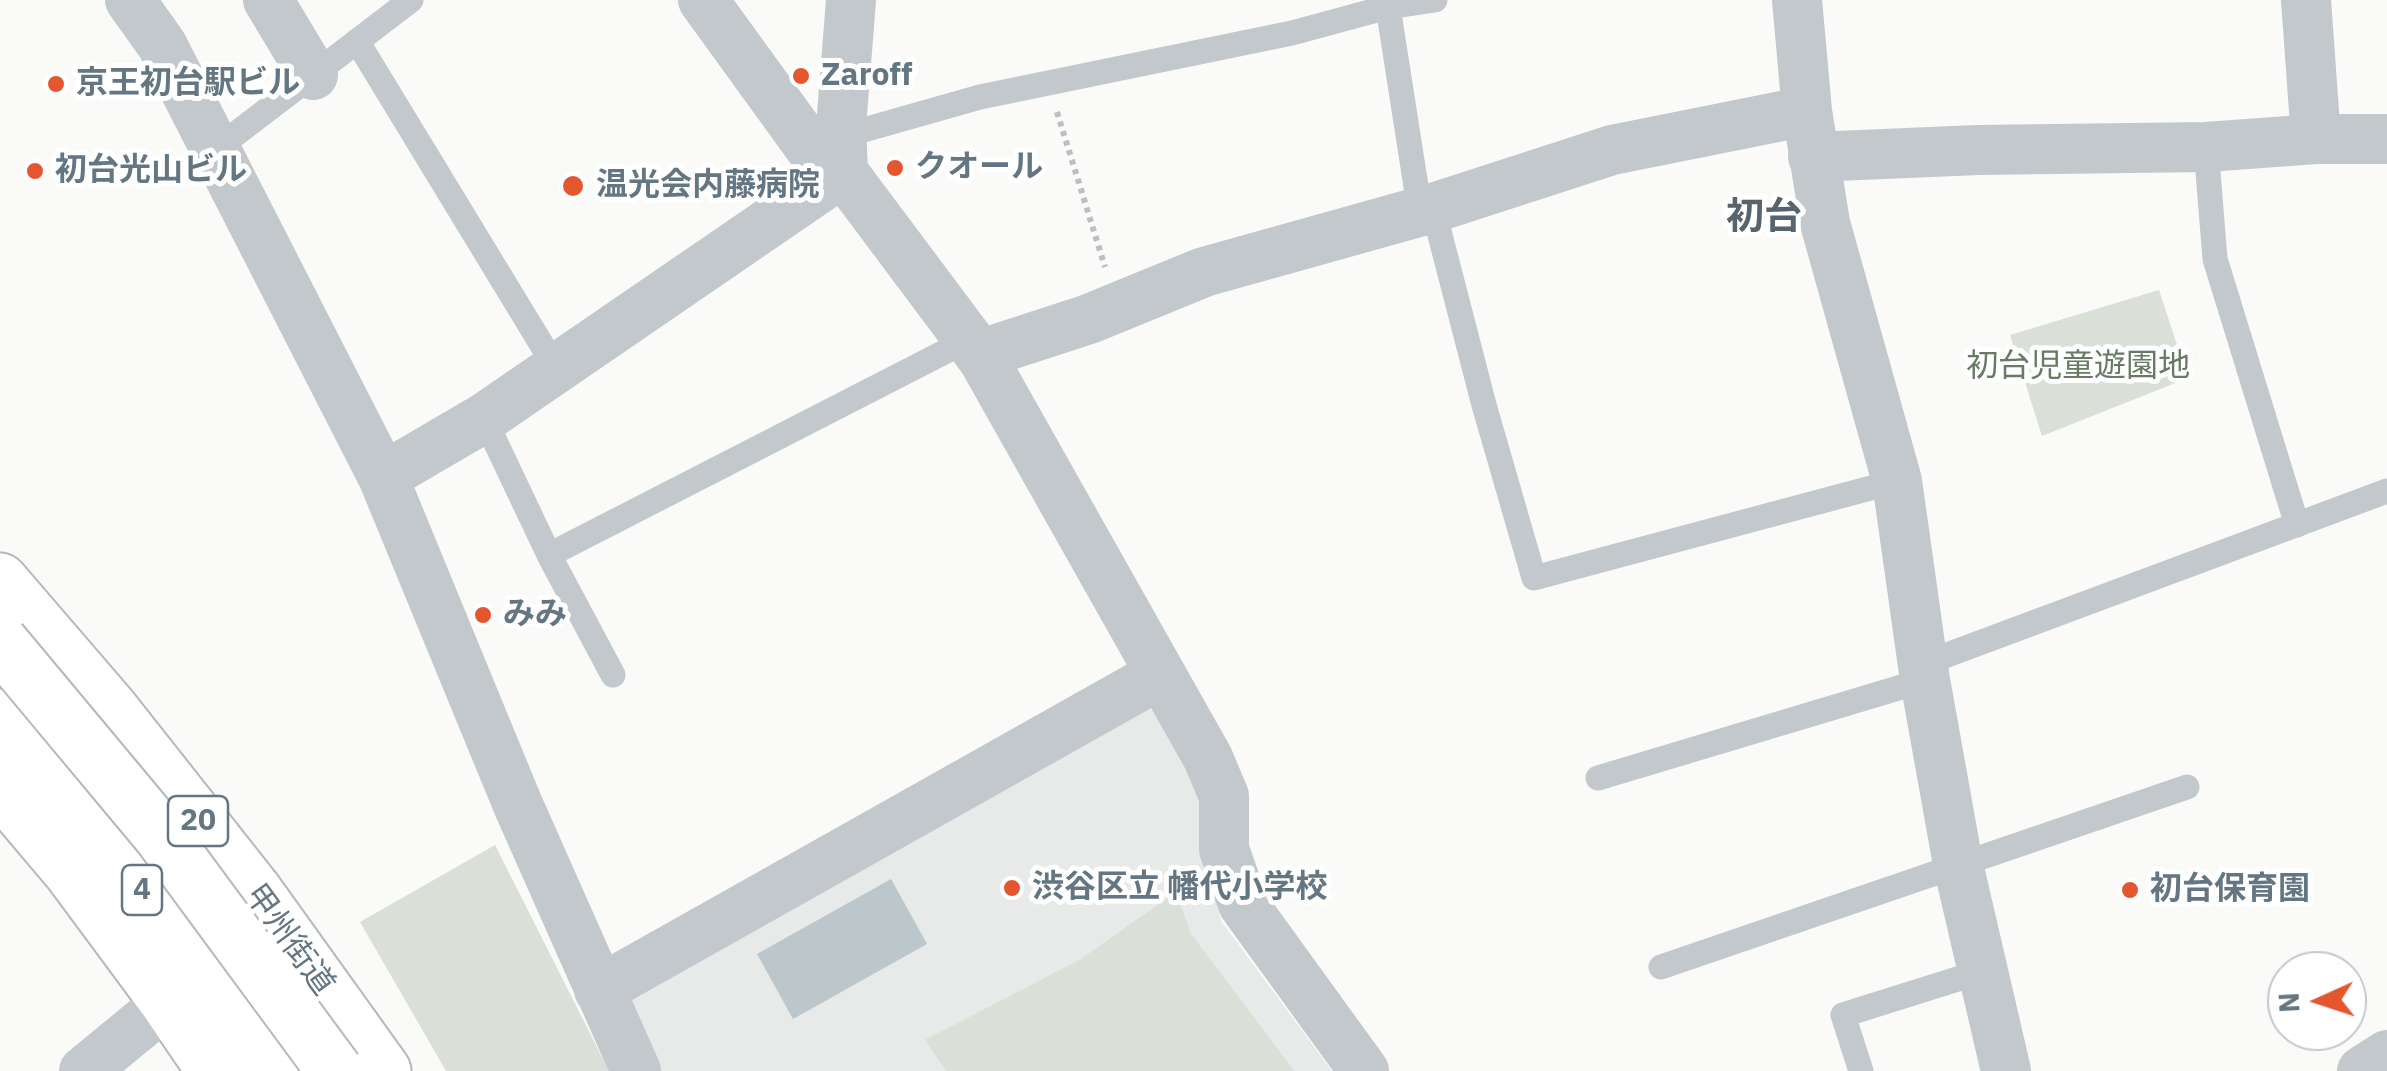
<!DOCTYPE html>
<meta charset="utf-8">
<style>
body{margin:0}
#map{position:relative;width:2387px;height:1071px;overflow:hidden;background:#fafaf8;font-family:"IBM Plex Sans",sans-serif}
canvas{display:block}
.north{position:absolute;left:2267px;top:951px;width:100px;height:100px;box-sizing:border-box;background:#fff;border:2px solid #c1c8cd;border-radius:50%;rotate:267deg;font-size:28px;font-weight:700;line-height:40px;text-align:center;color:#657683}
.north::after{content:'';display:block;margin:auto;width:35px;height:45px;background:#e4572e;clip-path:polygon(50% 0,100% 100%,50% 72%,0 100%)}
</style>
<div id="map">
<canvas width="2387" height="1071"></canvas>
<div class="north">N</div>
</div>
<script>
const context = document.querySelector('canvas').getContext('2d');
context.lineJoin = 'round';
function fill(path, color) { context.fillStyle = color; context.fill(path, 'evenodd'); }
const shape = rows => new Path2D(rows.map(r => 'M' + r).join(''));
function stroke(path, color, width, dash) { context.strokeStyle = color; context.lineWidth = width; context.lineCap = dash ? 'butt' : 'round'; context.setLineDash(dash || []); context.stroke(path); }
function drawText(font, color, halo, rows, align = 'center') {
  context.font = font + ' "IBM Plex Sans","Noto Sans JP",sans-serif'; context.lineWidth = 10; context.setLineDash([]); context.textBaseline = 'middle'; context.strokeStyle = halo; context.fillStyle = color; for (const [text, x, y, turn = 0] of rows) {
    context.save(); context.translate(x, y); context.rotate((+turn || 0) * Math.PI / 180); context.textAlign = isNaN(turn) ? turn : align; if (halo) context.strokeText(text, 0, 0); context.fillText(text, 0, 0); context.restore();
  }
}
const built = shape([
 [1142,707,1159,711,1204,801,1205,854,1221,921,1332,1071,652,1071,617,993]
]);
const green = shape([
 [2159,290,2188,378,2042,436,2010,335],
 [495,845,609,1071,446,1071,360,922],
 [1176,892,1191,934,1294,1071,946,1071,925,1040,1081,959]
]);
const water = shape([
 [891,879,927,944,793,1019,757,954]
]);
const path = shape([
 [1057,112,1105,267]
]);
const lane = shape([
 [1388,7,1420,212],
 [357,41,556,368],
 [841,127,860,131,980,97,1292,33,1388,7,1435,0],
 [2206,147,2215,259,2297,525],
 [216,149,411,0],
 [1433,208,1484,405,1534,578,1897,481],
 [484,418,549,555,613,675],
 [549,555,966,341],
 [1923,664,2387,491],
 [1598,778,1925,680],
 [1661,967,2187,787],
 [1861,1071,1843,1015,1983,971]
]);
const street = shape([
 [130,0,162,45,383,477,518,805,636,1071],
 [268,0,313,75],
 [703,0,811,149,843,172,983,359,1208,758,1224,796,1224,849,1243,904,1364,1071],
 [1797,0,1807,111,1825,223,1897,481,1925,680,1958,864,2006,1071],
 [2306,0,2316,139],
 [1813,157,1978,150,2206,147,2316,139,2387,139],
 [843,172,841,127,851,0],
 [983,359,1000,348,1089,319,1204,272,1433,208,1612,150,1807,111],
 [383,477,484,418,843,172],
 [599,990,1159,675],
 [84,1071,168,1002],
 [2362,1071,2387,1055]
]);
const highway = shape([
 [0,581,111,710,254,891,383,1071],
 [0,717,121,863,209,978,272,1071],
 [0,787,71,871,168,1002,215,1071]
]);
const highwayBridge = shape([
 [0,642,161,835,335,1071]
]);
const markers = [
 [801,76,10,"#e4572e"],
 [56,84,10,"#e4572e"],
 [895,168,10,"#e4572e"],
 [35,171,10,"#e4572e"],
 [573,186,12,"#e4572e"],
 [483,615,10,"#e4572e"],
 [1012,888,10,"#e4572e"],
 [2130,890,10,"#e4572e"]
];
const shields = [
 [198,821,60],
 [142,890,40]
];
const shieldNames = [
 ["20",198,821],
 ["4",142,890]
];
const poiNames = [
 ["Zaroff",821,76],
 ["京王初台駅ビル",76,84],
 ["クオール",915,168],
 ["初台光山ビル",55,171],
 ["温光会内藤病院",596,186],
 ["みみ",503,615],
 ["渋谷区立 幡代小学校",1032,888],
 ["初台保育園",2150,890]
];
const parkNames = [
 ["初台児童遊園地",2078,367]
];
const streetNames = [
 ["甲州街道",289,940,54]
];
const quarterNames = [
 ["初台",1764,218]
];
fill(built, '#e8e9e9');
fill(green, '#dadfd7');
fill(water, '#bbc7cb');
stroke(highway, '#b4b9bd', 59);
stroke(path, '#bbbfc2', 6, [5, 5]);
stroke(lane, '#c3c8cc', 25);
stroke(street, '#c3c8cc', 50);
stroke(highway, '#fff', 55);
stroke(highwayBridge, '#b4b9bd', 59, []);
stroke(highwayBridge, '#fff', 55);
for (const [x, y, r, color] of markers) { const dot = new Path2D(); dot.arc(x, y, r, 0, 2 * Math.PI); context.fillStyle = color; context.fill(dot); stroke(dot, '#fff', 4); }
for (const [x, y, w] of shields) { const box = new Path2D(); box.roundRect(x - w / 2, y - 25, w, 50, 8); context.fillStyle = '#fff'; context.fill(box); stroke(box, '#657683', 2.5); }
drawText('bold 30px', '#657683', null, shieldNames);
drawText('bold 32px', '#657683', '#fff', poiNames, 'left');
drawText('32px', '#687a64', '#fff', parkNames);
drawText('32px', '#657683', '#fff', streetNames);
drawText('bold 38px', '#57646e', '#fff', quarterNames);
</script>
